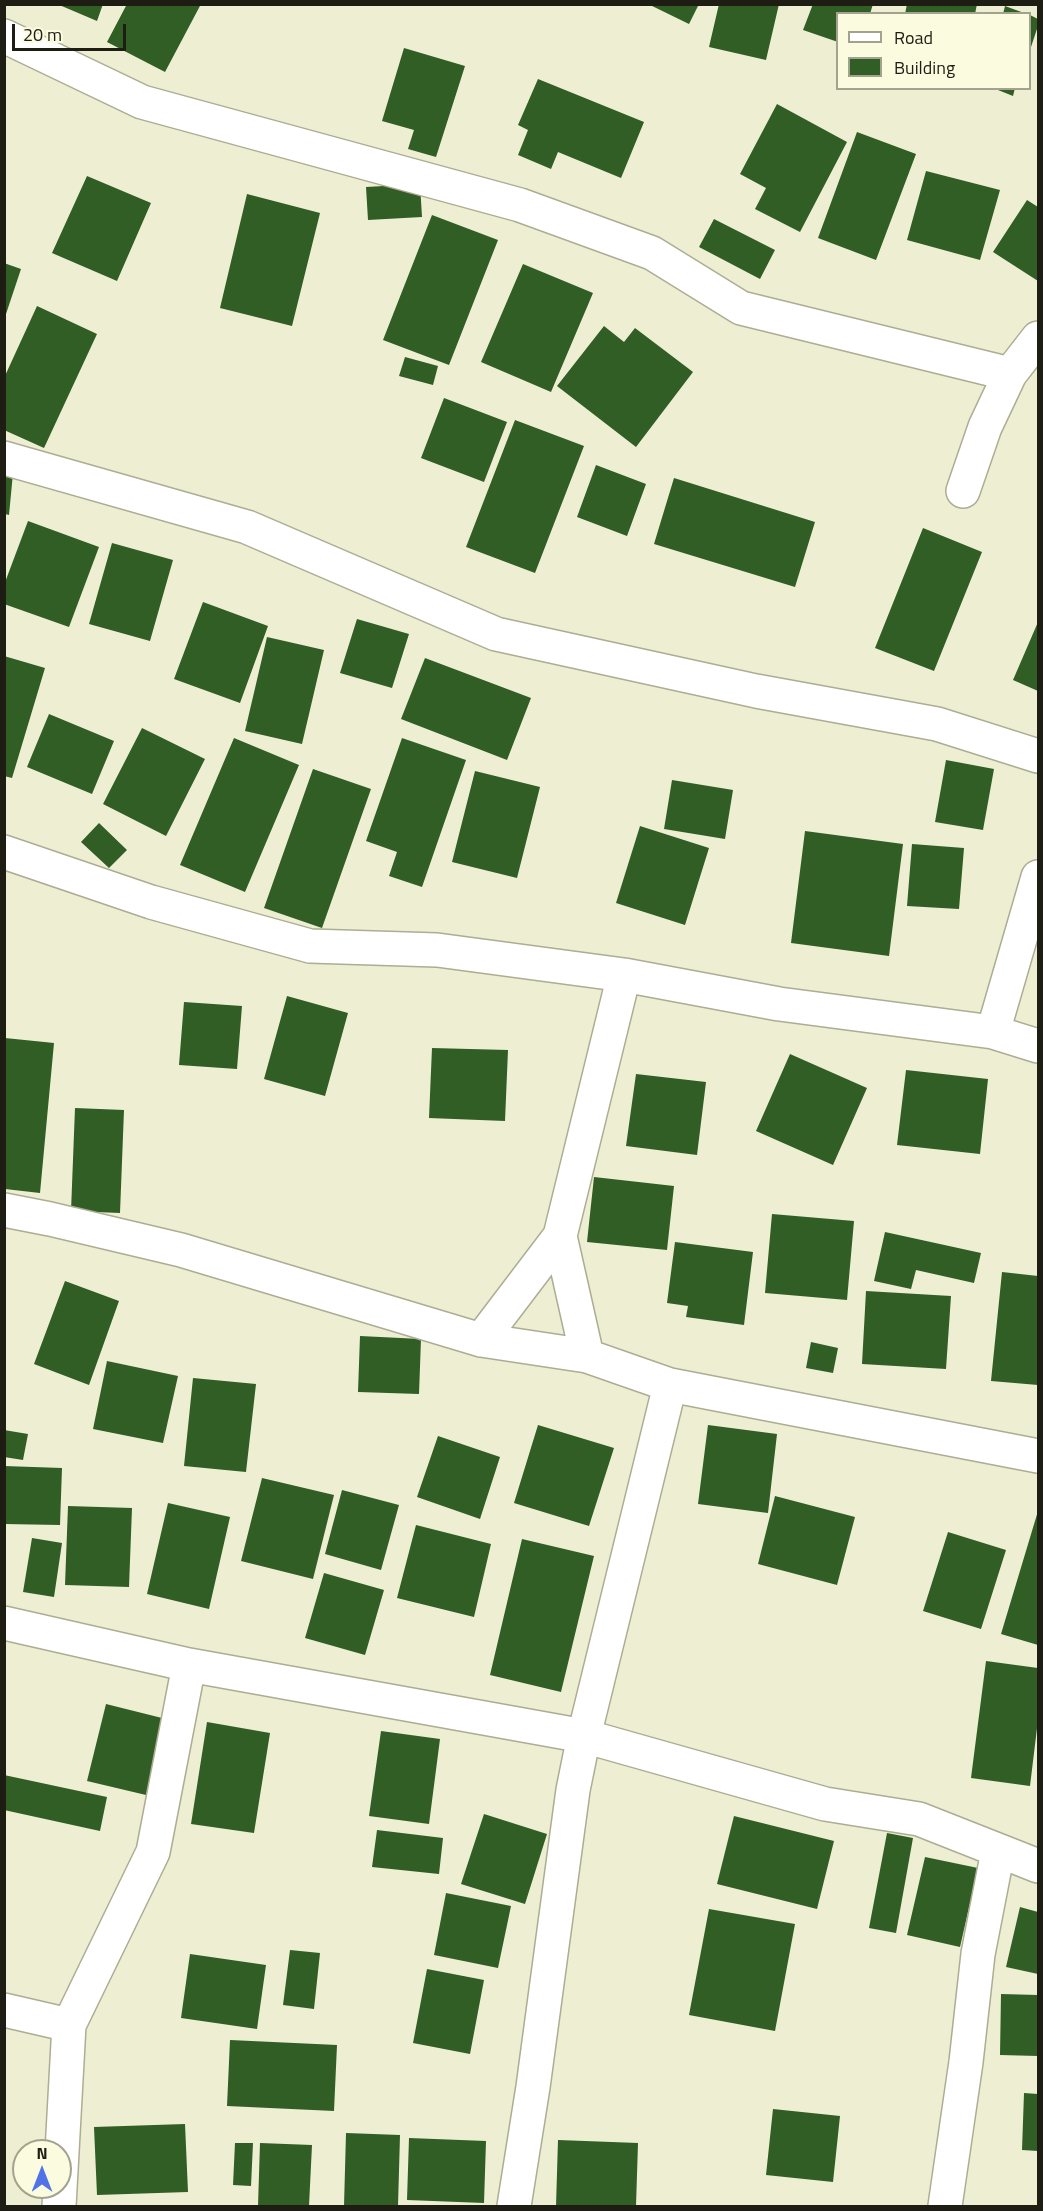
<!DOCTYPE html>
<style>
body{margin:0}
#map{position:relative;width:1043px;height:2211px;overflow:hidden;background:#eeeed3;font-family:"Titillium Web",sans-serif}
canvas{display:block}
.frame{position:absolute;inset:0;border:6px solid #1d1d13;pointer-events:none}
.legend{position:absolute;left:836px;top:12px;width:195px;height:78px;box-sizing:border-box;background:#fbfbe0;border:2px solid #a2a28e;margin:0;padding:8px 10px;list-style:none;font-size:18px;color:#1d1d13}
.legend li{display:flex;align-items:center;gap:12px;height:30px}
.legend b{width:30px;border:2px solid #a2a28e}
.north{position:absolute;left:12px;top:2139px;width:60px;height:60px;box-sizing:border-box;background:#fbfbe0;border:2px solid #a2a28e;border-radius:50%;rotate:0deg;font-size:16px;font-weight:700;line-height:24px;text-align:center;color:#1d1d13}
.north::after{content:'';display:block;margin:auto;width:21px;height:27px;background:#5074e8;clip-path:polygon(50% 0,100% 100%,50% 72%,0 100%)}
.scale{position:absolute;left:12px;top:24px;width:114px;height:27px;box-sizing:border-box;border:3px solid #1d1d13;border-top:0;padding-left:8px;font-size:18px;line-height:21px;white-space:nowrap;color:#1d1d13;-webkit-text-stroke:4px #fbfbe0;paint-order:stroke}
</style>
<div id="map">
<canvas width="1043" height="2211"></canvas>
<div class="frame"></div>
<ul class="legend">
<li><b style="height:8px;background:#fff"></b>Road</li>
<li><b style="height:16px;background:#305e24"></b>Building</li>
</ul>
<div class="north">N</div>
<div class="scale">20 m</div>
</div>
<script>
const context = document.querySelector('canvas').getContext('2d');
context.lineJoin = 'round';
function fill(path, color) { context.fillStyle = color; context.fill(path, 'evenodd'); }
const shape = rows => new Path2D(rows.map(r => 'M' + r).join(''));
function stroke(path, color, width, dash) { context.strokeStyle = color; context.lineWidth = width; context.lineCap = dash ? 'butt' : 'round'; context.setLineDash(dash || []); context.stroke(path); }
const building = shape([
 [57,4,103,4,97,21],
 [127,4,201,4,165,72,107,42],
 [648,4,699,4,689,24],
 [719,4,779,4,766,60,709,47],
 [813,4,873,4,870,14,838,14,838,42,803,30],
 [907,4,977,4,975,14,905,14],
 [1005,6,1024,13,1024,14,1003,14],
 [1030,15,1038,19,1038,26,1030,50],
 [404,48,465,66,436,157,408,149,414,130,382,121],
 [538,79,644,122,621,178,558,152,551,169,518,155,528,130,518,125],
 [993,88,1015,88,1013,96],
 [777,104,847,142,800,232,755,209,766,188,740,174],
 [857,132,916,154,876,260,818,238],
 [926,171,1000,190,980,260,907,240],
 [87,176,151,203,117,281,52,253],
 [420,184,422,217,368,220,366,187],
 [247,194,320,213,292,326,220,308],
 [1027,200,1038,207,1038,281,993,252],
 [432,215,498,240,449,365,383,340],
 [714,219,775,250,760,279,699,247],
 [4,263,21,269,5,317,4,316],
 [523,264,593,293,551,392,481,362],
 [37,306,97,334,44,448,4,430,4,378],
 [604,326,624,342,635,328,693,372,636,447,557,386],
 [405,357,438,366,433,385,399,376],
 [444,398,507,422,484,482,421,458],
 [515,420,584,446,535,573,466,547],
 [596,465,646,484,627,536,577,517],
 [5,473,13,473,9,515,5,514],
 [674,478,815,522,795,587,654,544],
 [28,521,99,547,69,627,4,604,4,585],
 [923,528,982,552,934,671,875,648],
 [112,543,173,560,150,641,89,624],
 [203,602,268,626,240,703,174,679],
 [357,619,409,634,392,688,340,673],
 [1038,622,1038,691,1013,680],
 [267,637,324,650,302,744,245,731],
 [4,656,45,668,12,778,4,776],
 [425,658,531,698,507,760,401,719],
 [49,714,114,741,92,794,27,767],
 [142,728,205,759,166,836,103,804],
 [234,738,299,765,245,892,180,865],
 [402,738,466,760,422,887,389,876,397,852,366,841],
 [946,760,994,769,983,830,935,822],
 [313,769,371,789,322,928,264,908],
 [475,771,540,787,517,878,452,862],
 [672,780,733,790,725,839,664,829],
 [99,823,127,850,109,868,81,842],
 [640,826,709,848,685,925,616,903],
 [805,831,903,844,889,956,791,943],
 [912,844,964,848,959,909,907,906],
 [287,996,348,1013,325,1096,264,1079],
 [184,1002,242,1006,237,1069,179,1065],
 [5,1038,54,1043,40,1193,5,1189],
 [432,1048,508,1050,505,1121,429,1118],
 [790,1054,867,1088,833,1165,756,1131],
 [906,1070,988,1079,980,1154,897,1145],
 [636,1074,706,1082,697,1155,626,1146],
 [75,1108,124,1110,120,1213,71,1211],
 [594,1177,674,1186,667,1250,587,1242],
 [772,1214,854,1221,847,1300,765,1293],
 [885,1232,981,1253,974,1283,916,1270,911,1289,874,1281],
 [675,1242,753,1252,744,1325,686,1317,688,1306,667,1303],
 [1002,1272,1038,1276,1038,1385,991,1381],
 [65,1281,119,1301,89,1385,34,1364],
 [866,1291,951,1296,946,1369,862,1364],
 [360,1336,421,1339,419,1394,358,1392],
 [811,1342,838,1348,833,1373,806,1368],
 [107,1361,178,1376,163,1443,93,1429],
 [193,1378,256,1384,246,1472,184,1466],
 [538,1425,614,1448,589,1526,514,1503],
 [708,1425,777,1434,768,1513,698,1504],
 [4,1430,28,1434,23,1460,4,1457],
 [438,1436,500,1457,480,1519,417,1497],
 [4,1466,62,1468,60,1525,4,1524],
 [262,1478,334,1495,313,1579,241,1561],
 [342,1490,399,1505,381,1570,325,1554],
 [775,1496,855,1517,837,1585,758,1564],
 [168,1503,230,1517,209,1609,147,1594],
 [68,1506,132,1508,129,1587,65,1585],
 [1038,1511,1038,1645,1001,1634],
 [416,1525,491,1544,474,1617,397,1598],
 [948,1532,1006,1550,981,1629,923,1611],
 [32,1538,62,1543,54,1597,23,1592],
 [522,1539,594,1556,561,1692,490,1675],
 [324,1573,384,1590,365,1655,305,1638],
 [986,1661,1038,1668,1038,1720,1030,1786,971,1778],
 [106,1704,166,1719,146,1795,87,1781],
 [207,1722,270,1733,254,1833,191,1824],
 [381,1731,440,1739,429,1824,369,1816],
 [4,1775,107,1797,100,1831,4,1810],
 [484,1814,547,1834,525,1904,461,1884],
 [734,1816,834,1841,817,1909,717,1884],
 [377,1830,443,1838,439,1874,372,1867],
 [887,1833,913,1838,896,1933,869,1928],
 [925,1857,978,1868,960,1947,907,1935],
 [446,1893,511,1906,498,1968,434,1955],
 [1020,1907,1038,1912,1038,1974,1006,1967],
 [709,1909,795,1924,775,2031,689,2015],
 [290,1950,320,1953,314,2009,283,2005],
 [190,1954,266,1965,257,2029,181,2018],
 [427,1969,484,1980,470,2054,413,2043],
 [1001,1994,1038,1995,1038,2056,1000,2055],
 [230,2040,337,2045,334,2111,227,2106],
 [1024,2093,1038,2094,1038,2151,1022,2150],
 [773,2109,840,2116,833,2182,766,2175],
 [185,2124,188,2192,97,2195,94,2127],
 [346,2133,400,2135,398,2206,344,2206],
 [409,2138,486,2141,484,2203,407,2200],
 [558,2140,638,2143,636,2206,556,2206],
 [235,2143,253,2143,251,2186,233,2185],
 [260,2143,312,2145,309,2206,258,2206]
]);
const minor = shape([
 [4,36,142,102,520,205,652,253,741,308,1010,374],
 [4,458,247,527,496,634,756,691,937,724,1038,756],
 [963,491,985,427,1010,374,1038,338],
 [4,852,151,902,310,946,437,950,624,975,779,1004,993,1032,1038,1046],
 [993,1032,1038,877],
 [4,1210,50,1219,181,1250,481,1340,587,1356,670,1385,1038,1456],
 [560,1236,587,1356],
 [481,1340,560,1236,624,975],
 [4,1623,189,1665,584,1736,825,1804,919,1819,1038,1866],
 [4,2010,69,2025],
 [59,2206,69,2025,153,1852,189,1665],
 [514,2206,533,2087,573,1790,584,1736,670,1385],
 [945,2206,966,2062,978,1954,998,1851]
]);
fill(building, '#305e24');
stroke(minor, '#acad93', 36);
stroke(minor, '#fff', 33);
</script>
